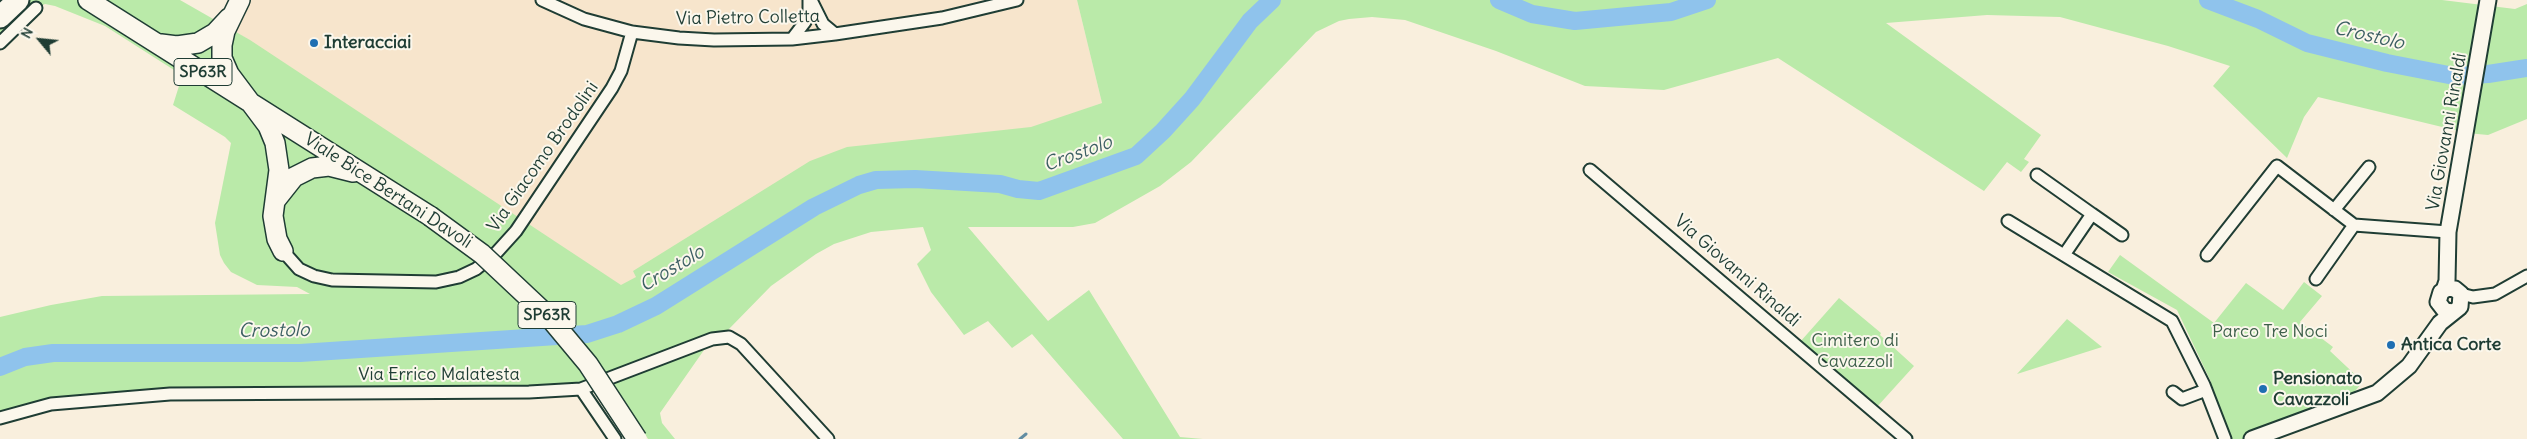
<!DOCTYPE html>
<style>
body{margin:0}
#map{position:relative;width:2527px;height:439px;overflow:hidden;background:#f9efdd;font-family:Delius,sans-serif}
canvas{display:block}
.north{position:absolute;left:15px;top:15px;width:50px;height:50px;-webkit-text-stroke:4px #fbf7ec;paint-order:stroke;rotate:298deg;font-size:14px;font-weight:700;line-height:20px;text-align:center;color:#1f3d34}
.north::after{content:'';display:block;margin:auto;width:18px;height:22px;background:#1f3d34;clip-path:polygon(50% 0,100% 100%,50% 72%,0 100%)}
</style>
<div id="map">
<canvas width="2527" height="439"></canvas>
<div class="north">N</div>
</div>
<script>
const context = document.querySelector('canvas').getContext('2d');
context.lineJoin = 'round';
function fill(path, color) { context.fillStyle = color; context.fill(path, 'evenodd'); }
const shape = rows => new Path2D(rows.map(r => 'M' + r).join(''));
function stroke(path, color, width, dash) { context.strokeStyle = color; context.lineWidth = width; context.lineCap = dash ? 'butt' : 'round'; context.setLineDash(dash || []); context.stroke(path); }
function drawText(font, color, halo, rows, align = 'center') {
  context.font = font + ' Delius,sans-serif'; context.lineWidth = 4; context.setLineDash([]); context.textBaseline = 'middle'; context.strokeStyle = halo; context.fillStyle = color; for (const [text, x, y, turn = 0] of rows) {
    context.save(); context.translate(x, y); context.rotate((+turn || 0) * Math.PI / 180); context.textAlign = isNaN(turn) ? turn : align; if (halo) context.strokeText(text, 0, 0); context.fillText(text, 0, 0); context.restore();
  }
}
const built = shape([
 [230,0,1077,0,1102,103,1050,122,994,159,837,164,621,286,218,20]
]);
const green = shape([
 [27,0,180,0,250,40,621,285,636,277,633,271,810,161,847,147,1031,127,1102,103,1077,0,2442,0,2515,9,2527,4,2527,119,2488,135,2467,133,2318,97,2304,117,2287,158,2213,86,2230,66,2168,46,2060,17,1987,15,1886,23,2041,135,2024,159,2029,162,2021,172,2007,162,1984,191,1778,58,1664,90,1585,86,1496,51,1405,20,1372,17,1349,19,1339,21,1316,32,1191,162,1160,186,1095,223,1073,227,968,227,1048,321,1089,290,1180,437,1203,439,1123,439,1032,334,1012,348,988,321,964,335,931,292,917,264,931,250,923,227,871,232,834,244,816,254,771,286,728,330,585,386,165,392,0,416,0,317,51,305,102,296,310,294,297,287,257,285,231,272,224,263,220,255,215,223,231,143,225,137,173,105,179,86,174,70,105,26,55,6,45,4,36,8,0,43,0,26],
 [2120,255,2214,323,2246,283,2283,310,2304,282,2322,296,2300,322,2333,347,2330,351,2363,382,2355,391,2366,399,2252,439,2225,439,2204,385,2211,382,2177,310,2108,272],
 [1839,298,1881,333,1880,335,1914,366,1876,408,1800,342],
 [2067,319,2102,347,2017,374,2041,348],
 [698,347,704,350,660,413,662,423,675,439,648,439,613,382]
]);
const stream = shape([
 [1020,439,1026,434]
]);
const river = shape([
 [1499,0,1532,14,1575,21,1671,12,1707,0],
 [2208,0,2258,19,2307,43,2387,63,2454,76,2488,74,2527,68],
 [0,367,25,357,53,353,300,353,587,334,618,324,656,306,814,207,859,185,876,180,915,179,1000,184,1018,189,1039,191,1136,156,1163,131,1192,99,1250,21,1272,0]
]);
const minor = shape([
 [542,0,584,19,632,32,679,38,714,40,792,39,835,34,942,18,1017,0],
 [811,0,823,24,835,34],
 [792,39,805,22,809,13,809,0],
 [0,43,36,8],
 [1590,170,1906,439],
 [2037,175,2092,214,2064,255],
 [2334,210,2369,167],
 [2092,214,2122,235],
 [2008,221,2172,321,2204,385,2225,439],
 [283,251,299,269,314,276,332,280,436,282,459,277,476,269,497,252,516,231,612,88,621,71,632,32],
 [2207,255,2277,166,2354,225],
 [2316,279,2354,225,2448,232],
 [2461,294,2473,297,2495,294,2527,276],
 [581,389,615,439],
 [2173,392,2182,399,2206,390],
 [0,418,51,404,170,394,529,392,581,389,712,339,729,337,741,344,828,439]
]);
const tertiary = shape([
 [2444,290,2447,281,2448,232,2488,0],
 [2252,439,2377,393,2409,366,2440,323,2460,307,2461,294,2455,289,2448,288,2441,292,2438,302,2445,311,2453,312]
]);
const trunk = shape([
 [88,0,430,216],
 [240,0,225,31,222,45,222,58,229,74,268,126,275,143,279,170,273,216,277,239,283,251],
 [161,44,177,46,198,43,215,33,229,18],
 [275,201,294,177,312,168,329,166,353,172]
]);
const motorway = shape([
 [0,17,18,0]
]);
const trunkBridge = shape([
 [430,216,482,254,548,316,588,364,637,439]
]);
const markers = [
 [314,43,5,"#1f6fb2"],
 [2391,345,5,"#1f6fb2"],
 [2263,389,5,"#1f6fb2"]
];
const shields = [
 [203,72,58],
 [547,315,58]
];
const shieldNames = [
 ["SP63R",203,72],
 ["SP63R",547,315]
];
const streetNames = [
 ["Via Pietro Colletta",748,18,-1],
 ["Via Giovanni Rinaldi",2447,132,-80],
 ["Via Giacomo Brodolini",543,157,-55],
 ["Viale Bice Bertani Davoli",388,191,33],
 ["Via Giovanni Rinaldi",1737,271,41],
 ["Via Errico Malatesta",439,375]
];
const poiNames = [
 ["Interacciai",324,43],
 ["Antica Corte",2401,345],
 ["Pensionato",2273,379],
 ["Cavazzoli",2273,400]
];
const parkNames = [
 ["Parco Tre Noci",2270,332],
 ["Cimitero di",1855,341],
 ["Cavazzoli",1855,362]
];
const waterNames = [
 ["Crostolo",2369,36,13],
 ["Crostolo",1078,154,-20],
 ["Crostolo",672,269,-31],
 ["Crostolo",274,331,-1]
];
fill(built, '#f7e5cc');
fill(green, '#baeaa9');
stroke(stream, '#628da2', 3);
stroke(river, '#8fc3ec', 18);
stroke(minor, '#1f3d34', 15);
stroke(tertiary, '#1f3d34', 19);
stroke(trunk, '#1f3d34', 22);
stroke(motorway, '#1f3d34', 25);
stroke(minor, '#fbf7ec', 11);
stroke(tertiary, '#fbf7ec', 15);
stroke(trunk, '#fbf7ec', 19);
stroke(motorway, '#fbf7ec', 21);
stroke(trunkBridge, '#1f3d34', 22, []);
stroke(trunkBridge, '#fbf7ec', 19);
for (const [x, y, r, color] of markers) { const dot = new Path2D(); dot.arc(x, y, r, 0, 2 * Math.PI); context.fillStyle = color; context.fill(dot); stroke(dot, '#fbf7ec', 2); }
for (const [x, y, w] of shields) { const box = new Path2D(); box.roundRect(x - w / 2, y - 13.5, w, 27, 4); context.fillStyle = '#fbf7ec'; context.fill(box); stroke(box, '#1f3d34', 1); }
drawText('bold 16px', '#1f3d34', null, shieldNames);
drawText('18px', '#1f3d34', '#fbf7ec', streetNames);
drawText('bold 18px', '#1f3d34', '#fbf7ec', poiNames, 'left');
drawText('18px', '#3e604b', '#fbf7ec', parkNames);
drawText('italic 19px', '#3b5e62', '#fbf7ec', waterNames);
</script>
